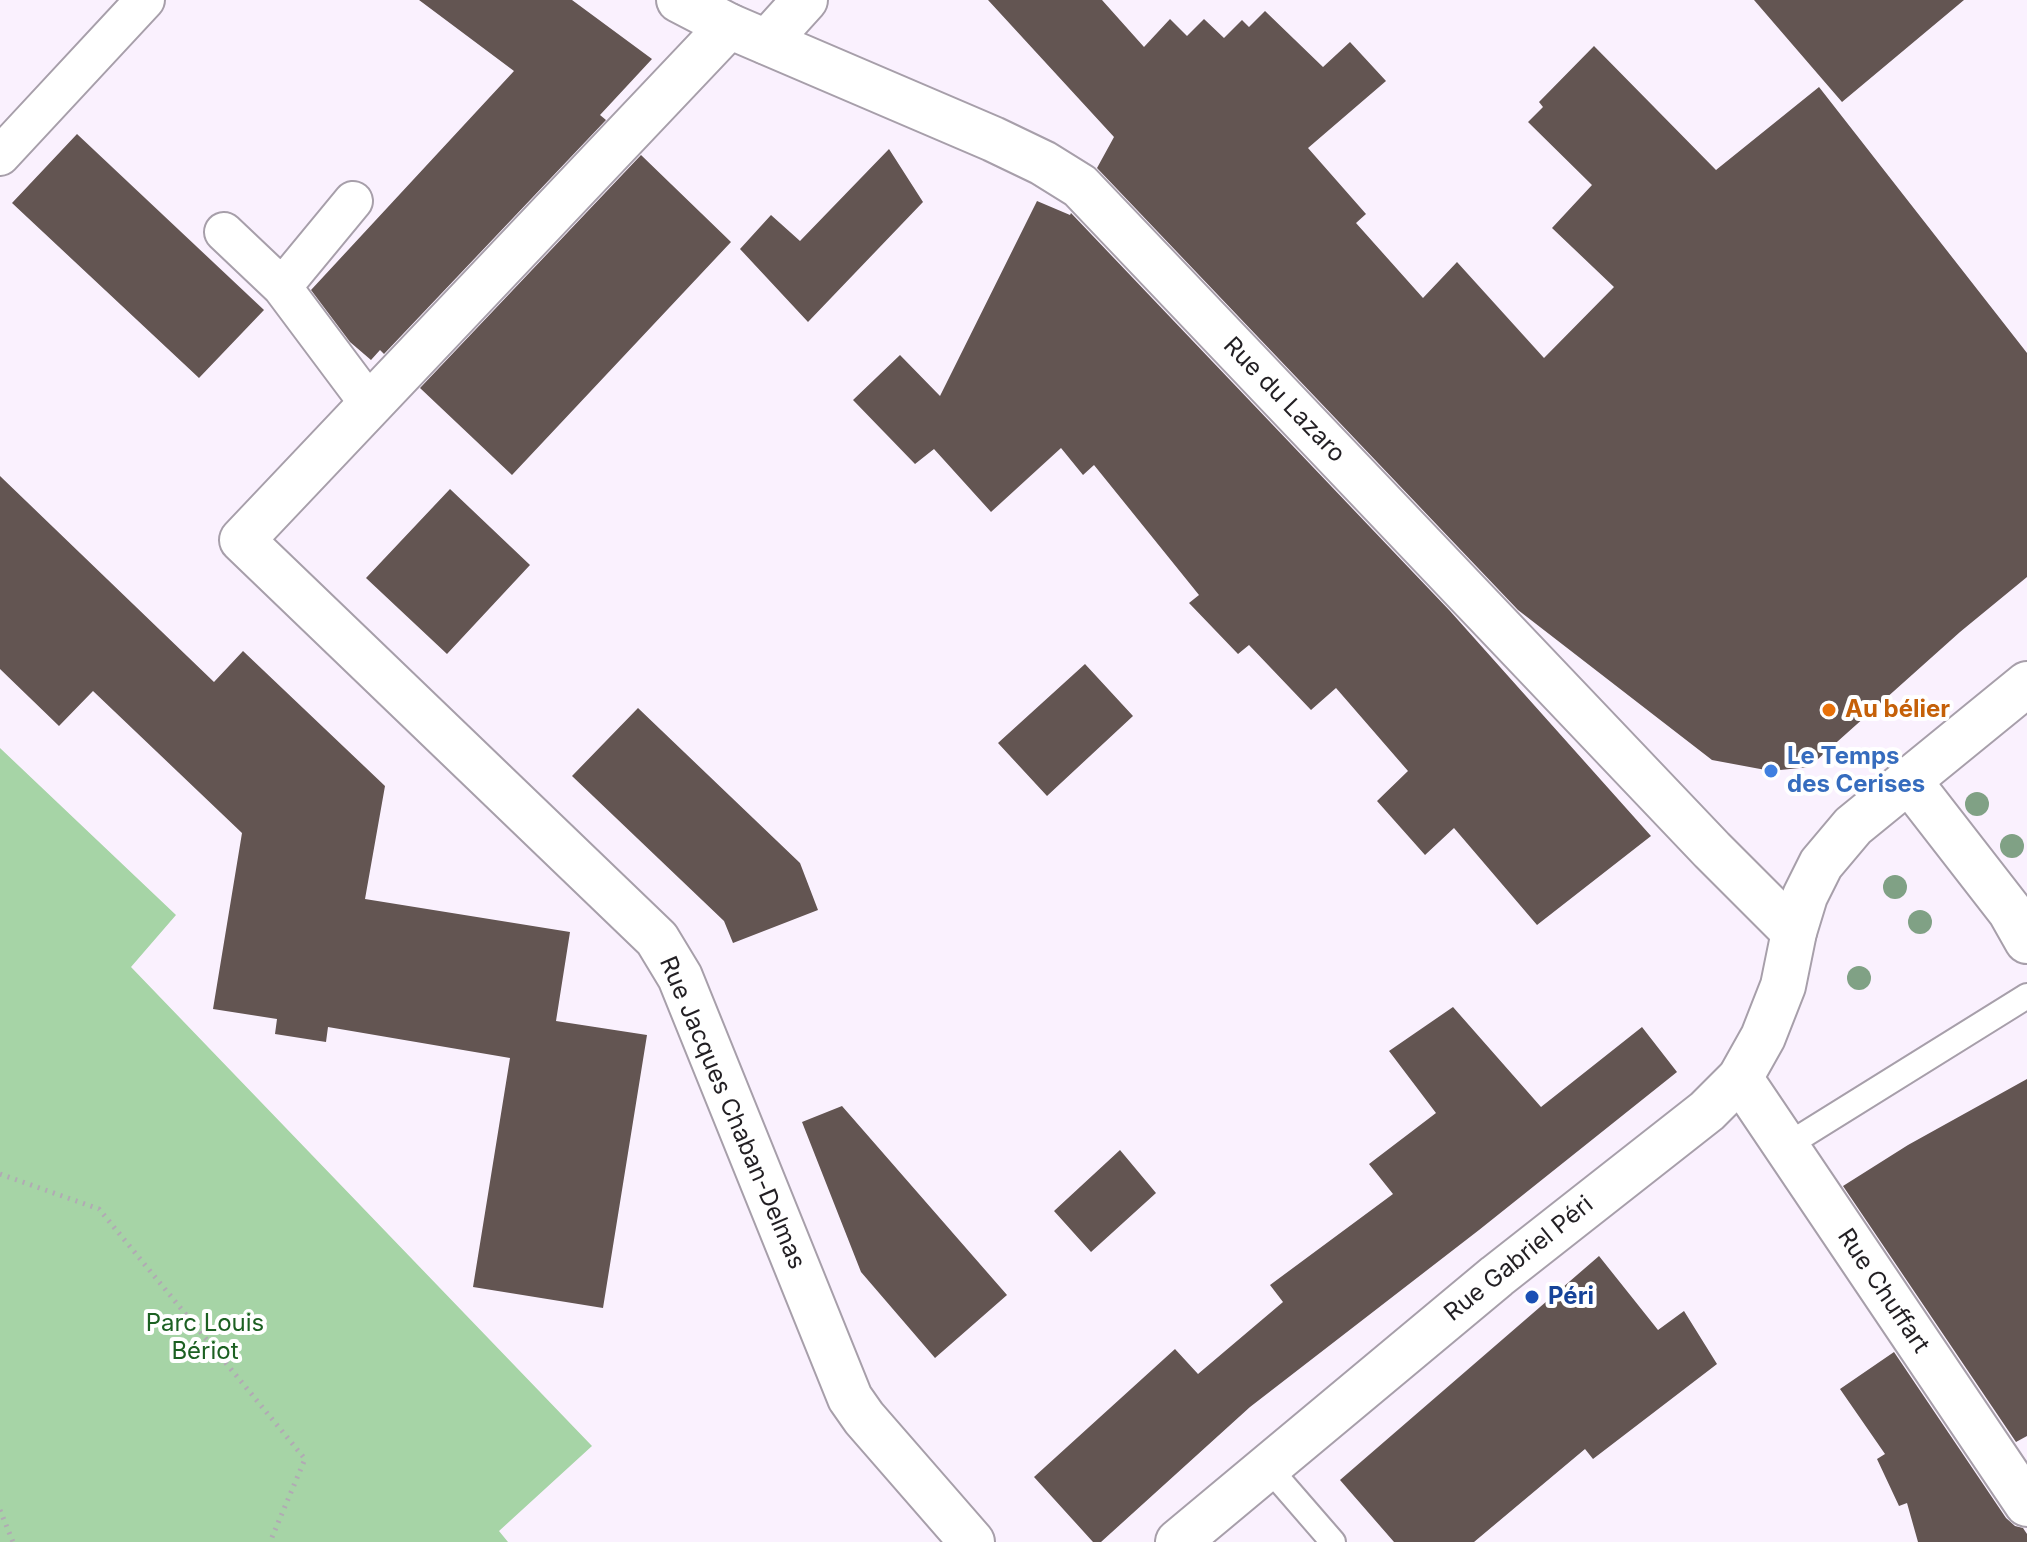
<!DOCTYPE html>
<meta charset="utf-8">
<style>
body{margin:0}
canvas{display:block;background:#faf1fe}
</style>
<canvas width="2027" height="1542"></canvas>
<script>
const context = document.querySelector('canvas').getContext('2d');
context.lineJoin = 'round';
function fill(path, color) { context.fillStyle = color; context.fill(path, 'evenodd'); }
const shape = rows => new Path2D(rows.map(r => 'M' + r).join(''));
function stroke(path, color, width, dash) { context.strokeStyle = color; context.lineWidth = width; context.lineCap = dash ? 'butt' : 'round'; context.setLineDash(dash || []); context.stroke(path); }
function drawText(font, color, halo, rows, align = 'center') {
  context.font = font + ' Inter,sans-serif'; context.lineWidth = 8; context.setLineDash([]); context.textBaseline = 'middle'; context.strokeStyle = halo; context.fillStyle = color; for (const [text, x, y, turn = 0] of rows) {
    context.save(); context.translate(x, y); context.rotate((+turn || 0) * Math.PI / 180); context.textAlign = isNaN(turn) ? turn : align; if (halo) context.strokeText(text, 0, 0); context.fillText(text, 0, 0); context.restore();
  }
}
const green = shape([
 [0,748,176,915,131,967,592,1446,499,1531,508,1542,0,1542]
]);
const building = shape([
 [419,0,572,0,652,59,600,115,606,120,384,354,380,350,371,360,350,342,311,290,514,71],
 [988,0,1102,0,1144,47,1170,19,1187,36,1204,19,1224,38,1242,20,1249,27,1265,11,1323,67,1350,42,1386,81,1308,148,1366,214,1356,223,1423,298,1457,262,1544,358,1614,287,1552,228,1592,185,1528,122,1543,107,1539,102,1594,46,1716,170,1819,87,2027,353,2027,577,1960,632,1809,767,1771,771,1712,760,1518,610,1097,168,1114,137],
 [1754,0,1964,0,1842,102],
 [77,134,264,310,199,378,12,203],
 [889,149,923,202,808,322,740,249,771,215,800,241],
 [641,155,731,242,512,475,420,388],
 [1037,201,1070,215,1071,213,1450,611,1651,836,1537,925,1454,828,1425,855,1377,801,1408,771,1336,688,1311,710,1249,645,1238,654,1189,603,1199,595,1094,465,1083,475,1061,448,991,512,934,449,915,464,853,400,900,355,940,396],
 [0,476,214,682,243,651,385,786,365,899,570,932,556,1021,647,1035,603,1308,473,1287,510,1058,328,1027,326,1042,275,1034,277,1019,213,1009,242,833,93,691,59,726,0,669],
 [450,489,530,565,447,654,366,578],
 [1085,664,1133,716,1047,796,998,743],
 [638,708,800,863,818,910,733,943,724,921,572,776],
 [1453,1007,1541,1107,1642,1027,1677,1072,1479,1230,1250,1407,1101,1542,1093,1542,1034,1477,1175,1349,1198,1374,1283,1302,1270,1285,1393,1194,1369,1164,1436,1113,1389,1051],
 [2027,1079,2027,1436,2016,1442,1843,1186,1908,1145],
 [842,1106,1007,1295,935,1358,861,1272,802,1122],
 [1120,1150,1156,1193,1091,1252,1054,1211],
 [1599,1256,1658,1330,1684,1311,1717,1364,1593,1459,1585,1449,1474,1542,1394,1542,1340,1480],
 [1894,1352,2006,1518,2015,1526,2023,1528,2027,1534,2027,1542,1918,1542,1907,1503,1899,1506,1877,1459,1885,1454,1840,1389]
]);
const path = shape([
 [0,1174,99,1209,305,1459,270,1542],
 [0,1510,13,1542]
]);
const service = shape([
 [1786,1146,2027,996],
 [1267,1466,1333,1542]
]);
const pedestrian = shape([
 [0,156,145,0],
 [224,232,282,287,371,406],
 [282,287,353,201]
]);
const minor = shape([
 [729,26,242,540,657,939,680,977,850,1398,864,1418,972,1542],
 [767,42,805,0],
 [1909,781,2010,911,2027,941],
 [1740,1078,2027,1504]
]);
const tertiary = shape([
 [679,0,729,26,993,139,1043,163,1080,186,1712,850,1794,932]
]);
const secondary = shape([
 [1178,1542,1497,1276,1707,1111,1740,1078,1763,1037,1783,986,1794,932,1805,896,1821,864,1853,826,2027,684]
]);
const trees = [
 [1977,804],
 [2012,846],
 [1895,887],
 [1920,922],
 [1859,978]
];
const markers = [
 [1829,710,8,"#e8710a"],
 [1771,771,8,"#3f7fe0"],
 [1532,1297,8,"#1a4fb4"]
];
const streetNames = [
 ["Rue du Lazaro",1284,400,46],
 ["Rue Jacques Chaban-Delmas",732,1113,67],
 ["Rue Gabriel Péri",1519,1259,-39],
 ["Rue Chuffart",1883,1291,56]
];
const foodNames = [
 ["Au bélier",1845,710]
];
const shopNames = [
 ["Le Temps",1787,757],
 ["des Cerises",1787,785]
];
const transitNames = [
 ["Péri",1548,1297]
];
const parkNames = [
 ["Parc Louis",205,1324],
 ["Bériot",205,1352]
];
fill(green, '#a6d4a6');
fill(building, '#635552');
stroke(service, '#a79faa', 28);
stroke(pedestrian, '#a79faa', 42);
stroke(minor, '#a79faa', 48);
stroke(tertiary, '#a79faa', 48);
stroke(secondary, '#a79faa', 48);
stroke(path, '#b1aab4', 5, [2, 6]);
stroke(service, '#fff', 24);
stroke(pedestrian, '#fff', 38);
stroke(minor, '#fff', 44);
stroke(tertiary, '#fff', 44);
stroke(secondary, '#fff', 44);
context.fillStyle = '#80a185';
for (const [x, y] of trees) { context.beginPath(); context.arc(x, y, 12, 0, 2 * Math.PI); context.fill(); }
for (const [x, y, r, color] of markers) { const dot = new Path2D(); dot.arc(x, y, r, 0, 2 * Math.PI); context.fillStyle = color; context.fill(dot); stroke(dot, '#fff', 3); }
drawText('24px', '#221f23', '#fff', streetNames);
drawText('bold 24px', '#c56008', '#fff', foodNames, 'left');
drawText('bold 24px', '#366cbe', '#fff', shopNames, 'left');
drawText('bold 24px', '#164399', '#fff', transitNames, 'left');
drawText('24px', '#1c6022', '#fff', parkNames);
</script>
